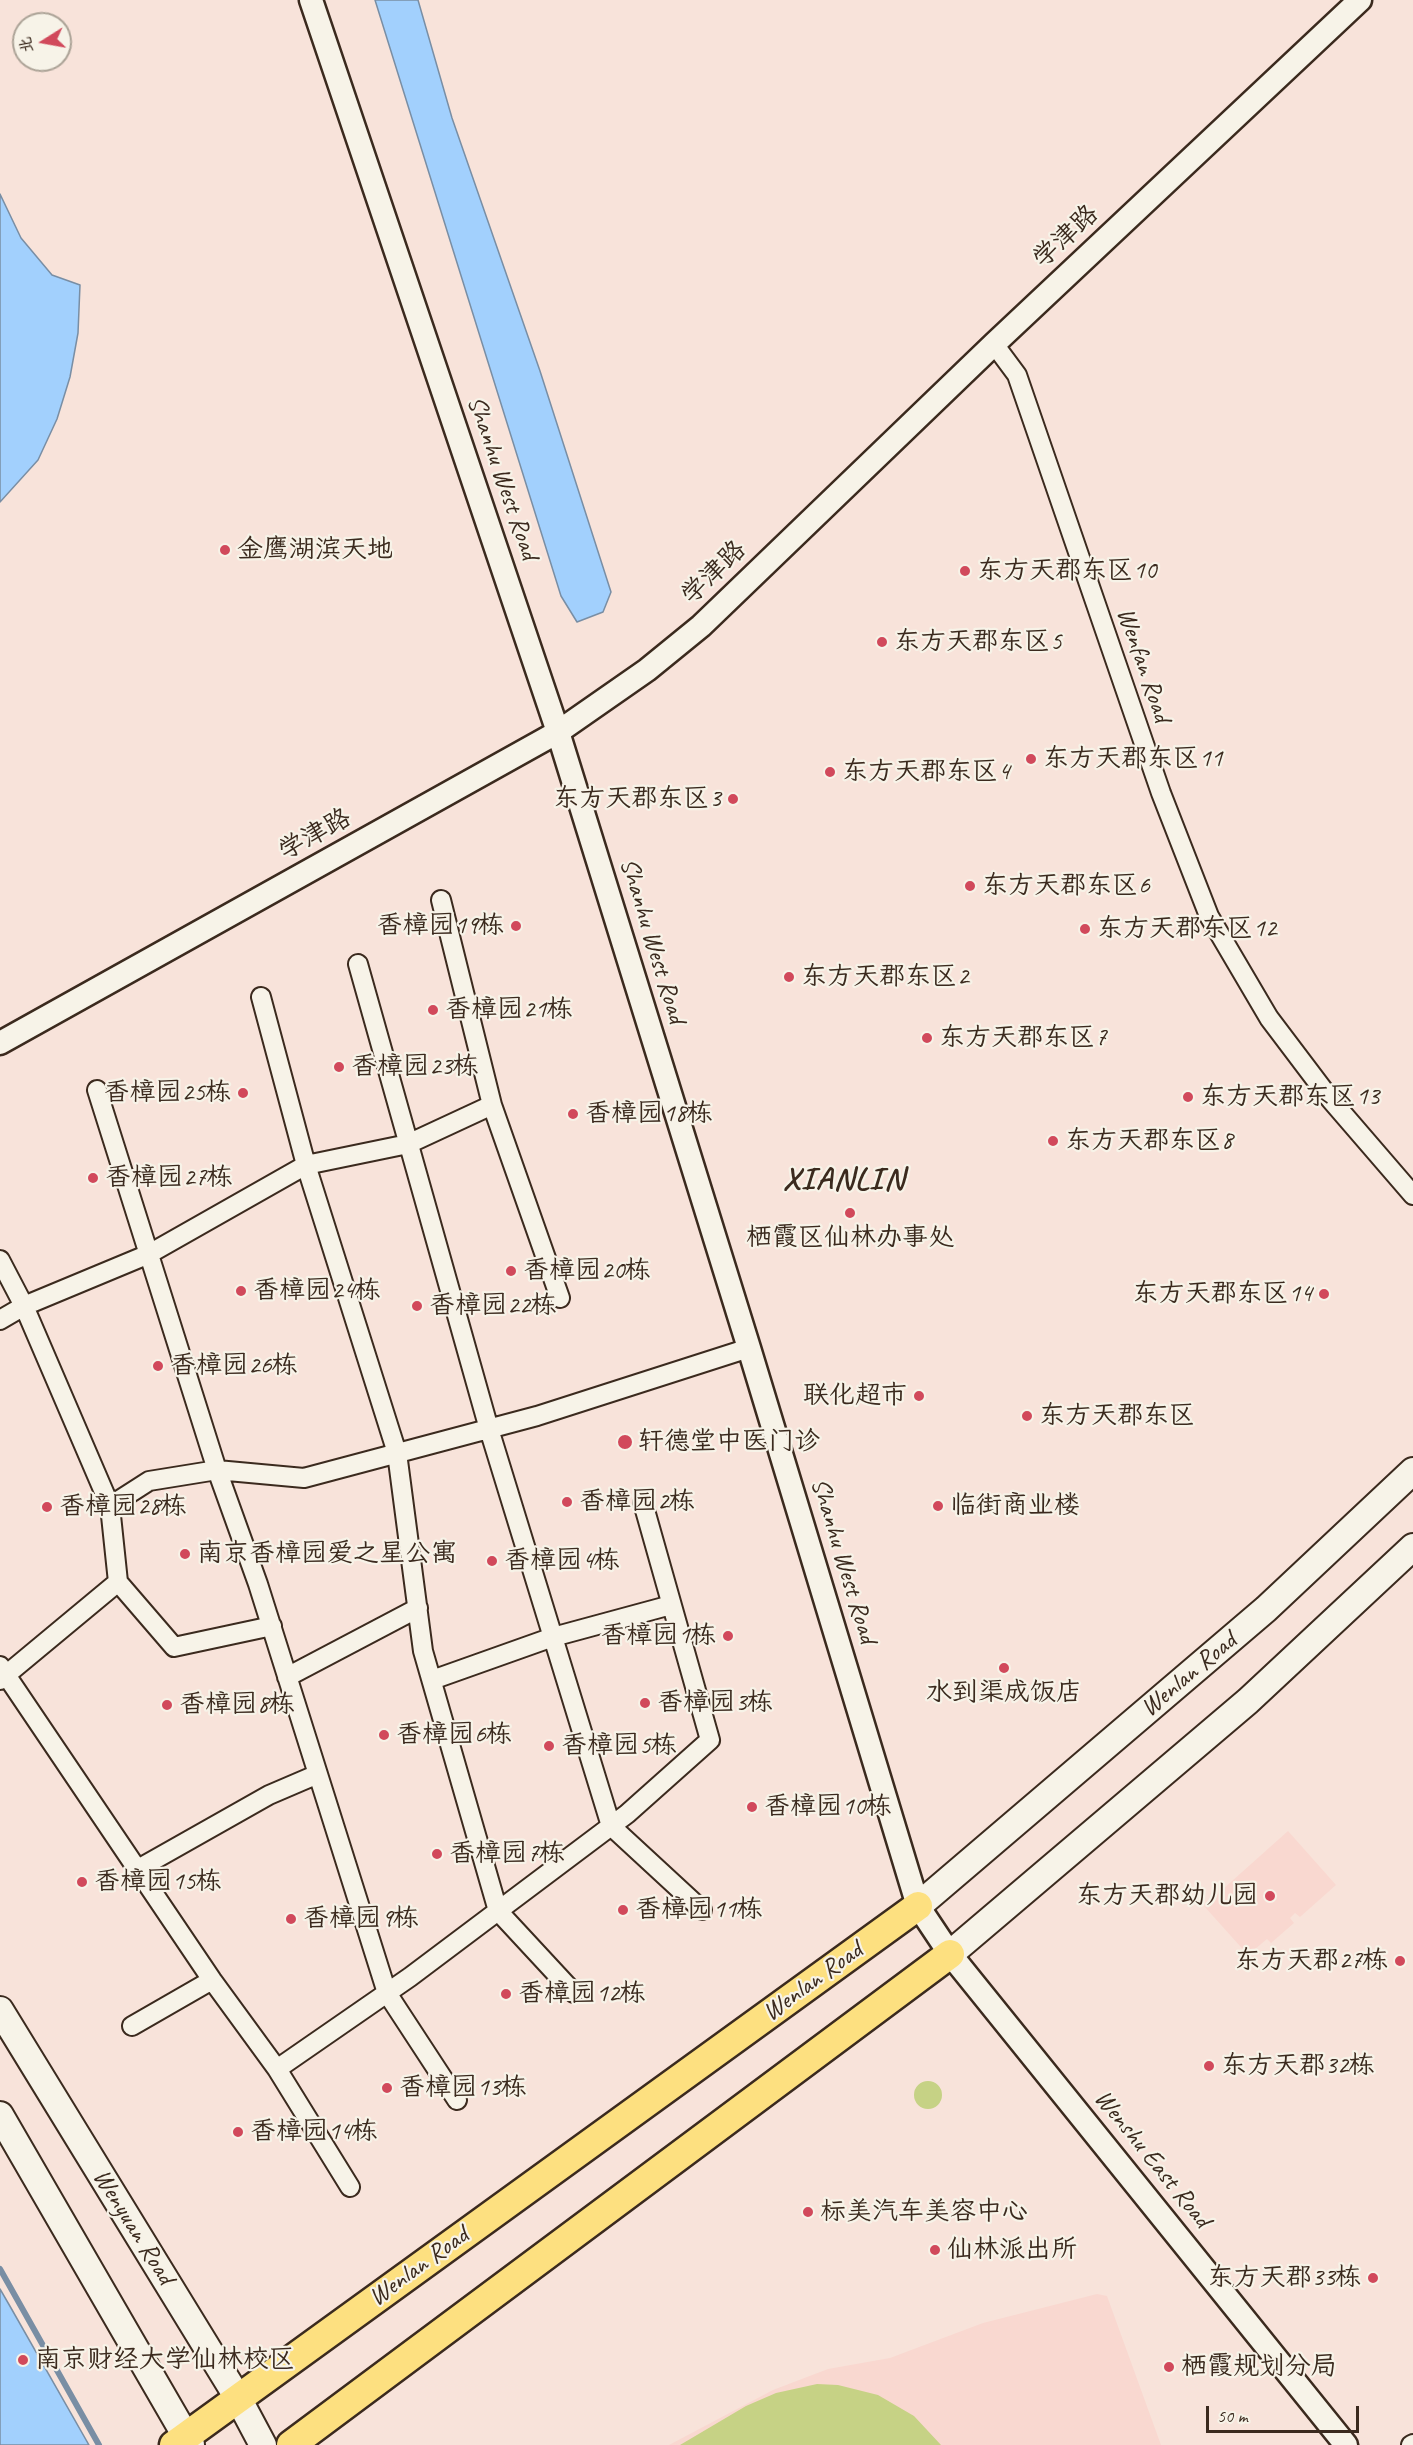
<!DOCTYPE html>
<meta charset="utf-8">
<style>
body{margin:0}
#map{position:relative;width:1413px;height:2445px;overflow:hidden;background:#f8e3da;font-family:Caveat,"LXGW WenKai TC",sans-serif}
canvas{display:block}
.north{position:absolute;left:12px;top:12px;width:60px;height:60px;box-sizing:border-box;background:#f7f3e8;border:2px solid #aca397;border-radius:50%;rotate:259deg;font-size:16px;font-weight:700;line-height:24px;text-align:center;color:#3b2a1e}
.north::after{content:'';display:block;margin:auto;width:21px;height:27px;background:#d1495b;clip-path:polygon(50% 0,100% 100%,50% 72%,0 100%)}
.scale{position:absolute;left:1206px;top:2406px;width:153px;height:27px;box-sizing:border-box;border:3px solid #3b2a1e;border-top:0;padding-left:8px;font-size:18px;line-height:21px;white-space:nowrap;color:#3b2a1e;-webkit-text-stroke:4px #f7f3e8;paint-order:stroke}
</style>
<div id="map">
<canvas width="1413" height="2445"></canvas>
<div class="north">北</div>
<div class="scale">50 m</div>
</div>
<script>
const context = document.querySelector('canvas').getContext('2d');
context.lineJoin = 'round';
function fill(path, color) { context.fillStyle = color; context.fill(path, 'evenodd'); }
const shape = rows => new Path2D(rows.map(r => 'M' + r).join(''));
function stroke(path, color, width, dash) { context.strokeStyle = color; context.lineWidth = width; context.lineCap = dash ? 'butt' : 'round'; context.setLineDash(dash || []); context.stroke(path); }
function drawText(font, color, halo, rows, align = 'center') {
  context.font = font + ' Caveat,"LXGW WenKai TC",sans-serif'; context.lineWidth = 4.5; context.setLineDash([]); context.textBaseline = 'middle'; context.strokeStyle = halo; context.fillStyle = color; for (const [text, x, y, turn = 0] of rows) {
    context.save(); context.translate(x, y); context.rotate((+turn || 0) * Math.PI / 180); context.textAlign = isNaN(turn) ? turn : align; if (halo) context.strokeText(text, 0, 0); context.fillText(text, 0, 0); context.restore();
  }
}
const built = shape([
 [1288,1831,1336,1885,1300,1917,1295,1913,1290,1918,1294,1923,1271,1943,1267,1939,1248,1955,1204,1906],
 [1097,2294,1107,2296,1161,2445,669,2445,773,2390,828,2369,890,2358,983,2323]
]);
const green = shape([
 '914 2095a14 14 0 1 1 28 0a14 14 0 1 1-28 0Z',
 [817,2384,838,2385,878,2395,914,2416,941,2445,680,2445,746,2406,776,2393]
]);
const water = shape([
 [375,0,418,0,452,118,540,371,611,592,603,612,577,622,561,596,375,0],
 [0,194,21,238,52,275,80,285,78,333,70,377,57,419,38,460,0,502,0,194],
 [0,2289,11,2308,89,2445,0,2445,0,2289]
]);
const stream = shape([
 [0,2269,99,2445]
]);
const minor = shape([
 [994,344,1017,375,1161,793,1209,916,1269,1018,1331,1100,1413,1195],
 [441,900,492,1105,560,1298],
 [358,964,489,1429,611,1826,702,1910],
 [261,997,306,1165,397,1453,423,1651,498,1911,574,1993],
 [97,1090,217,1470,258,1584,387,1993,457,2100],
 [0,1260,24,1306,110,1506],
 [0,1320,24,1306,149,1254,306,1165,408,1144,492,1105],
 [118,1582,174,1647,272,1626],
 [0,1666,212,1980,277,2069,350,2187],
 [287,1677,418,1608],
 [0,1680,118,1582,110,1506,149,1481,217,1470,304,1478,537,1416,749,1348],
 [432,1680,553,1637,671,1605],
 [138,1869,269,1795,318,1774],
 [132,2026,212,1980],
 [277,2069,410,1977,627,1814,710,1740,643,1503],
 [1411,2445,1413,2444]
]);
const tertiary = shape([
 [311,0,558,732,749,1348,918,1906,950,1954,1346,2445],
 [0,1043,558,732,647,670,701,626,994,344,1360,0]
]);
const secondary = shape([
 [918,1906,1266,1609,1413,1471],
 [950,1954,1248,1701,1413,1547],
 [0,2010,238,2398,263,2445],
 [0,2115,191,2445]
]);
const primary = shape([
 [174,2445,918,1906],
 [291,2445,950,1954]
]);
const markers = [
 [225,550,6,"#d1495b"],
 [965,571,6,"#d1495b"],
 [882,642,6,"#d1495b"],
 [1031,759,6,"#d1495b"],
 [830,772,6,"#d1495b"],
 [733,799,6,"#d1495b"],
 [970,886,6,"#d1495b"],
 [516,926,6,"#d1495b"],
 [1085,929,6,"#d1495b"],
 [789,977,6,"#d1495b"],
 [433,1010,6,"#d1495b"],
 [927,1038,6,"#d1495b"],
 [339,1067,6,"#d1495b"],
 [243,1093,6,"#d1495b"],
 [1188,1097,6,"#d1495b"],
 [573,1114,6,"#d1495b"],
 [1053,1141,6,"#d1495b"],
 [93,1178,6,"#d1495b"],
 [850,1213,6,"#d1495b"],
 [511,1271,6,"#d1495b"],
 [241,1291,6,"#d1495b"],
 [1324,1294,6,"#d1495b"],
 [417,1306,6,"#d1495b"],
 [158,1366,6,"#d1495b"],
 [919,1396,6,"#d1495b"],
 [1027,1416,6,"#d1495b"],
 [625,1442,8,"#d1495b"],
 [567,1502,6,"#d1495b"],
 [938,1506,6,"#d1495b"],
 [47,1507,6,"#d1495b"],
 [185,1554,6,"#d1495b"],
 [492,1561,6,"#d1495b"],
 [728,1636,6,"#d1495b"],
 [1004,1668,6,"#d1495b"],
 [645,1703,6,"#d1495b"],
 [167,1705,6,"#d1495b"],
 [384,1735,6,"#d1495b"],
 [549,1746,6,"#d1495b"],
 [752,1807,6,"#d1495b"],
 [437,1854,6,"#d1495b"],
 [82,1882,6,"#d1495b"],
 [1270,1896,6,"#d1495b"],
 [623,1910,6,"#d1495b"],
 [291,1919,6,"#d1495b"],
 [1400,1961,6,"#d1495b"],
 [506,1994,6,"#d1495b"],
 [1209,2066,6,"#d1495b"],
 [387,2088,6,"#d1495b"],
 [238,2132,6,"#d1495b"],
 [808,2212,6,"#d1495b"],
 [935,2250,6,"#d1495b"],
 [1373,2278,6,"#d1495b"],
 [23,2360,6,"#d1495b"],
 [1169,2367,6,"#d1495b"]
];
const streetNames = [
 ["学津路",1066,237,-43],
 ["Shanhu West Road",502,478,71],
 ["学津路",714,573,-44],
 ["Wenfan Road",1143,665,71],
 ["学津路",315,835,-29],
 ["Shanhu West Road",652,941,73],
 ["Shanhu West Road",843,1561,73],
 ["Wenlan Road",1189,1675,-40],
 ["Wenlan Road",813,1982,-36],
 ["Wenshu East Road",1152,2159,51],
 ["Wenyuan Road",133,2227,58],
 ["Wenlan Road",419,2267,-36]
];
const poiNames = [
 ["金鹰湖滨天地",237,550],
 ["东方天郡东区10",977,571],
 ["东方天郡东区5",894,642],
 ["东方天郡东区11",1043,759],
 ["东方天郡东区4",842,772],
 ["东方天郡东区3",721,799,"right"],
 ["东方天郡东区6",982,886],
 ["香樟园19栋",504,926,"right"],
 ["东方天郡东区12",1097,929],
 ["东方天郡东区2",801,977],
 ["香樟园21栋",445,1010],
 ["东方天郡东区7",939,1038],
 ["香樟园23栋",351,1067],
 ["香樟园25栋",231,1093,"right"],
 ["东方天郡东区13",1200,1097],
 ["香樟园18栋",585,1114],
 ["东方天郡东区8",1065,1141],
 ["香樟园27栋",105,1178],
 ["栖霞区仙林办事处",850,1238,"center"],
 ["香樟园20栋",523,1271],
 ["香樟园24栋",253,1291],
 ["东方天郡东区14",1312,1294,"right"],
 ["香樟园22栋",429,1306],
 ["香樟园26栋",170,1366],
 ["联化超市",907,1396,"right"],
 ["东方天郡东区",1039,1416],
 ["轩德堂中医门诊",638,1442],
 ["香樟园2栋",579,1502],
 ["临街商业楼",950,1506],
 ["香樟园28栋",59,1507],
 ["南京香樟园爱之星公寓",197,1554],
 ["香樟园4栋",504,1561],
 ["香樟园1栋",716,1636,"right"],
 ["水到渠成饭店",1004,1693,"center"],
 ["香樟园3栋",657,1703],
 ["香樟园8栋",179,1705],
 ["香樟园6栋",396,1735],
 ["香樟园5栋",561,1746],
 ["香樟园10栋",764,1807],
 ["香樟园7栋",449,1854],
 ["香樟园15栋",94,1882],
 ["东方天郡幼儿园",1258,1896,"right"],
 ["香樟园11栋",635,1910],
 ["香樟园9栋",303,1919],
 ["东方天郡27栋",1388,1961,"right"],
 ["香樟园12栋",518,1994],
 ["东方天郡32栋",1221,2066],
 ["香樟园13栋",399,2088],
 ["香樟园14栋",250,2132],
 ["标美汽车美容中心",820,2212],
 ["仙林派出所",947,2250],
 ["东方天郡33栋",1361,2278,"right"],
 ["南京财经大学仙林校区",35,2360],
 ["栖霞规划分局",1181,2367]
];
const districtNames = [
 ["XIANLIN",844,1181]
];
fill(built, '#f9d8d0');
fill(green, '#c6d285');
fill(water, '#a2d0fd');
stroke(water, '#798ea4', 1.5);
stroke(stream, '#798ea4', 6);
stroke(minor, '#3b2a1e', 22);
stroke(tertiary, '#3b2a1e', 27);
stroke(secondary, '#3b2a1e', 30);
stroke(primary, '#3b2a1e', 33);
stroke(minor, '#f7f3e8', 18);
stroke(tertiary, '#f7f3e8', 22);
stroke(secondary, '#f7f3e8', 26);
stroke(primary, '#fde080', 28);
for (const [x, y, r, color] of markers) { const dot = new Path2D(); dot.arc(x, y, r, 0, 2 * Math.PI); context.fillStyle = color; context.fill(dot); stroke(dot, '#f7f3e8', 2); }
drawText('26px', '#3b2a1e', '#f7f3e8', streetNames);
drawText('26px', '#3b2a1e', '#f7f3e8', poiNames, 'left');
context.letterSpacing = '1.5px';
drawText('bold 32px', '#3b2a1e', '#f7f3e8', districtNames);
context.letterSpacing = '0px';
</script>
